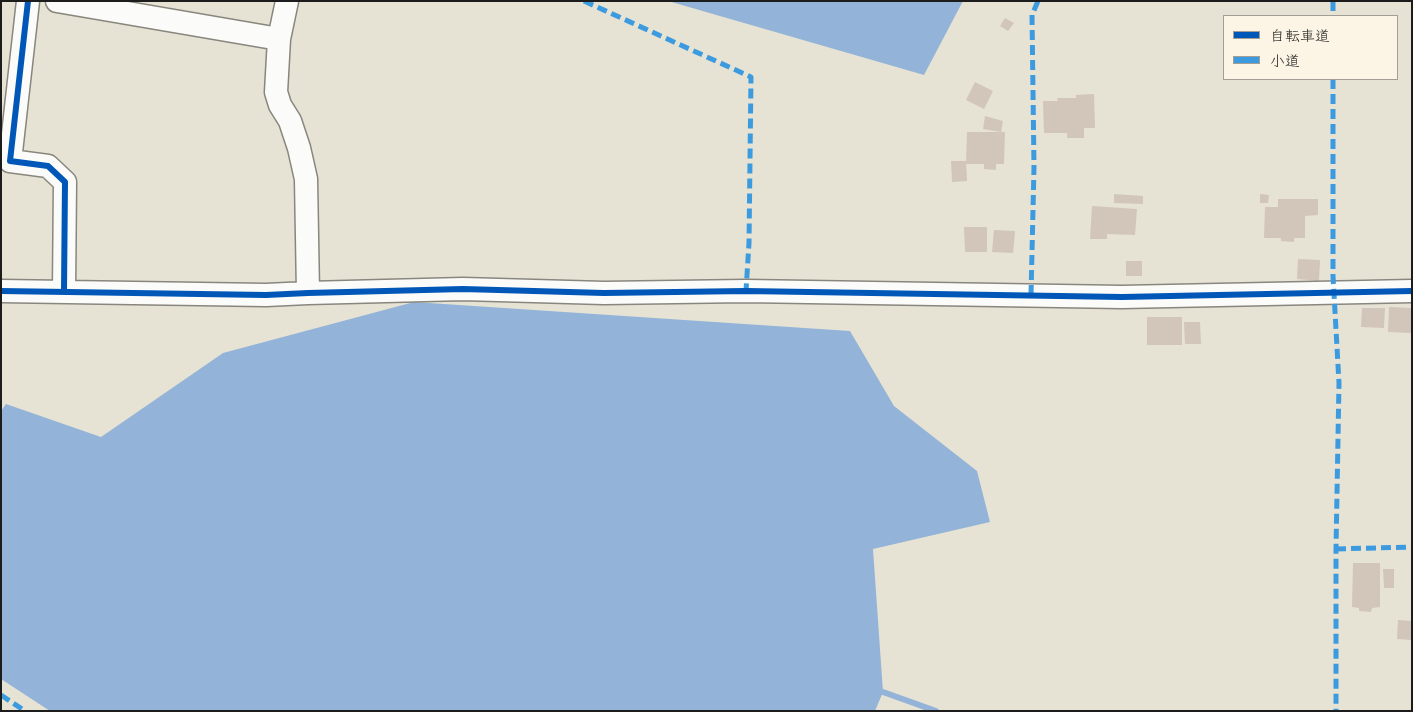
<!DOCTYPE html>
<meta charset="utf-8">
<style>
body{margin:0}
#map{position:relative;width:1413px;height:712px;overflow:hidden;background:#e7e3d4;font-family:Itim,"Klee One",sans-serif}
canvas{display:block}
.frame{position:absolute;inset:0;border:2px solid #1c1c1c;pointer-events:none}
.legend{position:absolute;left:1223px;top:15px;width:175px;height:65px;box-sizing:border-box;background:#fcf5e5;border:1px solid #a29e95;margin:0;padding:6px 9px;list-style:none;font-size:15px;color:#1c1c1c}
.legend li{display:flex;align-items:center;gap:10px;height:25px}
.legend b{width:25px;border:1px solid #a29e95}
</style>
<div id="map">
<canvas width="1413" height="712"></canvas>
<div class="frame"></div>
<ul class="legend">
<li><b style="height:6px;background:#0057b8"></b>自転車道</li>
<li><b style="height:6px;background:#3c9bdf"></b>小道</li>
</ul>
</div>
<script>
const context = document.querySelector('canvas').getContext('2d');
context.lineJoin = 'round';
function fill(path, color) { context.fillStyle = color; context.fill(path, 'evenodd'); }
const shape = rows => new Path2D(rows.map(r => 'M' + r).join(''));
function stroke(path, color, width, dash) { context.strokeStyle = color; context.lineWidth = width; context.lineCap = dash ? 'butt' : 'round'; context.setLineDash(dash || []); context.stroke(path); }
const water = shape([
 [668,1,963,1,924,75],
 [414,302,850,331,894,406,977,471,990,522,873,549,883,692,875,711,50,711,1,679,1,411,6,404,101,437,223,353]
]);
const stream = shape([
 [883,692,936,711]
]);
const building = shape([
 [1005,18,1014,23,1008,31,1000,26],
 [975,82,993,91,984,109,966,100],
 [1094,94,1095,128,1084,128,1084,138,1067,138,1067,133,1044,133,1043,101,1058,101,1057,98,1076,98,1076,95],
 [985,116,1003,121,1001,132,983,129],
 [967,132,1005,132,1004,164,996,164,996,170,984,169,984,164,966,164],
 [951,161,966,161,967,181,952,182],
 [1114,194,1143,196,1143,204,1114,203],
 [1260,194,1269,195,1268,203,1260,203],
 [1278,199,1318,199,1318,215,1305,216,1305,238,1294,238,1294,242,1281,241,1281,238,1264,238,1265,207,1278,207],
 [1092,206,1137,209,1135,235,1107,234,1107,239,1090,239],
 [964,227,987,227,987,252,965,252],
 [994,230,1015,231,1013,253,992,252],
 [1298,259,1320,260,1319,281,1297,279],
 [1126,261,1142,261,1142,276,1126,276],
 [1389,307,1412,308,1412,333,1388,332],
 [1362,308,1385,308,1384,328,1361,327],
 [1147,317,1182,317,1182,345,1147,345],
 [1184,322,1200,322,1201,344,1185,344],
 [1353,563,1380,563,1380,607,1372,608,1371,612,1359,611,1359,608,1352,607],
 [1383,569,1394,569,1394,588,1384,588],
 [1398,620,1412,621,1412,640,1397,639]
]);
const street = shape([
 [28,1,10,161,48,166,65,182,64,291],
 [57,1,279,39],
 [287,1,279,39,276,92,280,105,290,121,299,148,306,179,308,293],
 [1,291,266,295,308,293,463,289,604,293,746,291,1122,297,1412,291]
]);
const quiet = shape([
 [584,1,751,77,749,243,746,291],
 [1333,1,1333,16],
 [1333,79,1333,276,1339,383,1336,549,1336,711],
 [1031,295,1034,167,1032,15,1038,1],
 [1336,549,1412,547],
 [1,695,25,711]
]);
const cycleway = shape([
 [28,1,10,161,48,166,65,182,64,291],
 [1,291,266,295,308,293,463,289,604,293,746,291,1122,297,1412,291]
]);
fill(water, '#93b4d8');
stroke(stream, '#93b4d8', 6);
fill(building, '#d2c5ba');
stroke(street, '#88867e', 25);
stroke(street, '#fbfbf9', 22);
stroke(quiet, '#3c9bdf', 5, [10, 5]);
stroke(cycleway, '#0057b8', 6);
</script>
